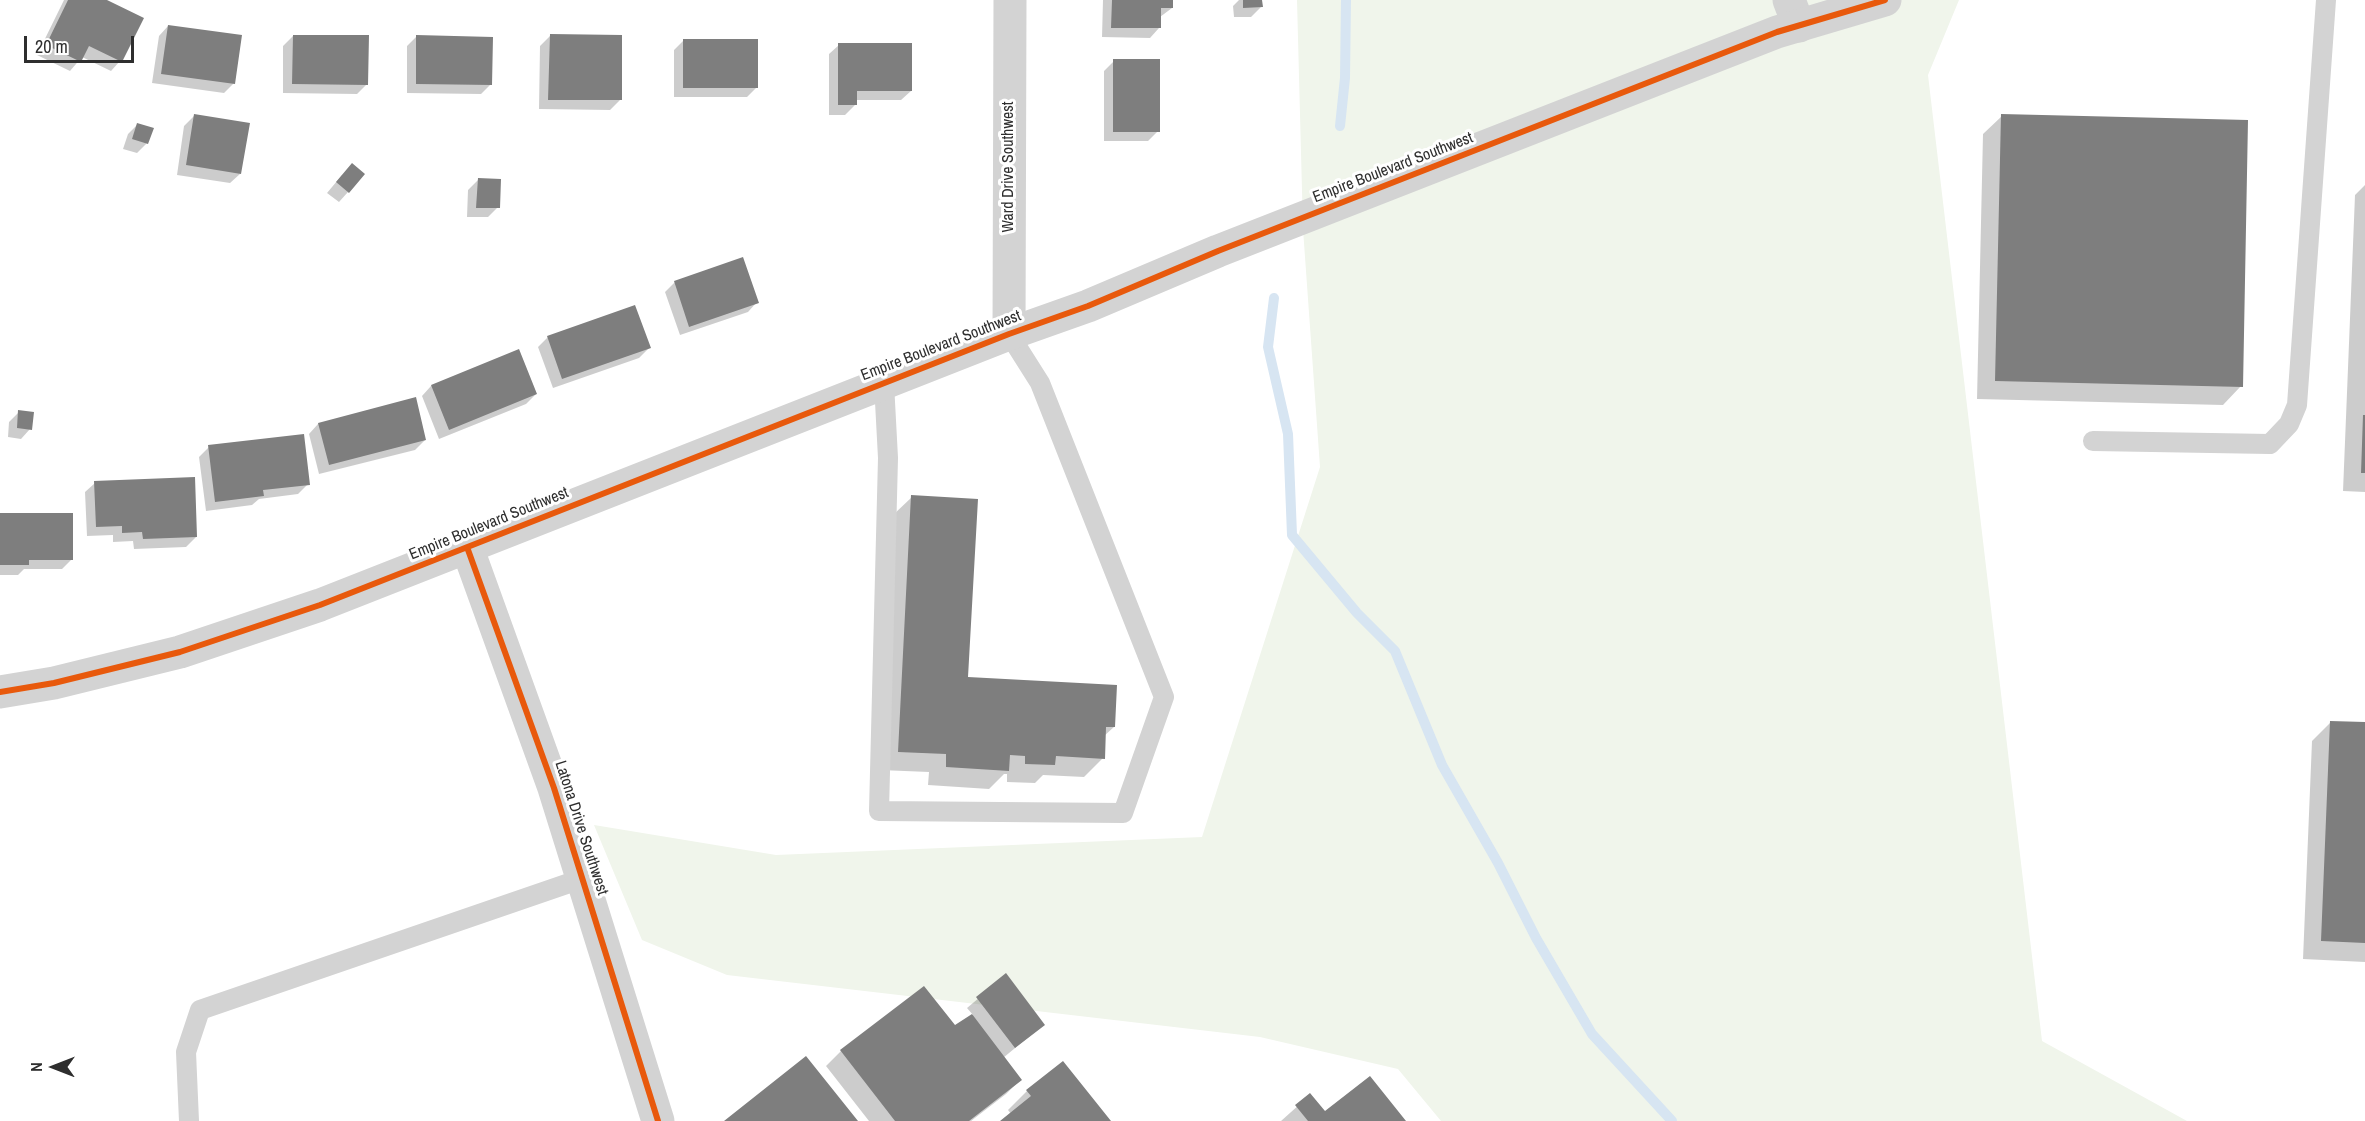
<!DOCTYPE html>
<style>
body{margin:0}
#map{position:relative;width:2365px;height:1121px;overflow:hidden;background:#fff;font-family:"Archivo Narrow",sans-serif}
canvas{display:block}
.north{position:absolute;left:24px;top:1037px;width:60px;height:60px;-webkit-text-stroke:4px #fff;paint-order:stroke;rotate:270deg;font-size:16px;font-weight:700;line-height:24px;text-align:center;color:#2e2e2e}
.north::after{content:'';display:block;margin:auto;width:21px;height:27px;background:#2e2e2e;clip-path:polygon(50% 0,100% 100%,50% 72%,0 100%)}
.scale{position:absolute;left:24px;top:36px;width:110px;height:27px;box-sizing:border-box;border:3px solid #2e2e2e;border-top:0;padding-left:8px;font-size:18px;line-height:21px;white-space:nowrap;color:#2e2e2e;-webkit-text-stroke:4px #fff;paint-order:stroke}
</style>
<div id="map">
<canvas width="2365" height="1121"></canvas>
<div class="north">N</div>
<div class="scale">20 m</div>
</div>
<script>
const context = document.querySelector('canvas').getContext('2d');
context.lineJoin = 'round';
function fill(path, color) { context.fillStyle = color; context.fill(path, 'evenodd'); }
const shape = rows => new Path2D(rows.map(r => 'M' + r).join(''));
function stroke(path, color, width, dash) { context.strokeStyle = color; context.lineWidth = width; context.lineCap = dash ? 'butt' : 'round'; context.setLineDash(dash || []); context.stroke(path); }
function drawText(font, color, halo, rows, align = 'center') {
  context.font = font + ' "Archivo Narrow",sans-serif'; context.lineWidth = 6; context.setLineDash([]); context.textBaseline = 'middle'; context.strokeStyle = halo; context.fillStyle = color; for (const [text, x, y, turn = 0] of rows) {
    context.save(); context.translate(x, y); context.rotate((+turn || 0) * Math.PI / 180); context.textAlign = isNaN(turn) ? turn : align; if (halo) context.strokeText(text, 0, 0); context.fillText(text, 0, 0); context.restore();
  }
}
const green = shape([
 [1297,0,1959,0,1928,75,2042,1041,2187,1121,1441,1121,1398,1069,1260,1037,727,975,642,940,594,825,776,855,1202,837,1320,467,1303,229]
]);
const shadow = shape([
 [64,0,104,0,120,61,111,71,82,57,70,71,37,55],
 [1103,0,1172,0,1172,8,1160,17,1159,28,1150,38,1102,37],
 [1239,0,1261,0,1261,7,1251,17,1234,17,1233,6],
 [168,26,234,83,224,93,152,83,159,36],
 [293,36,367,84,357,94,283,93,283,46],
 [417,36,491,84,481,94,407,93,407,46],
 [550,36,620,100,610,110,539,109,540,46],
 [683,41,757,87,747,97,674,97,674,50],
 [839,45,911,91,901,100,855,100,855,105,845,115,829,115,829,54],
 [1114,61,1158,131,1148,141,1104,141,1104,71],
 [194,116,240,174,230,183,177,175,184,126],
 [2002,116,2241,386,2223,405,1977,399,1983,134],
 [138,124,147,143,137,153,123,149,128,134],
 [342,175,348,192,339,202,327,193],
 [478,180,498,207,488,217,467,217,468,190],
 [2365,185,2365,492,2343,491,2355,195],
 [675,282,757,302,748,312,680,335,665,292],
 [548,337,649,348,639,358,553,388,538,347],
 [518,351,536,394,526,404,439,439,422,396,431,386],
 [19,412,30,429,21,439,8,437,9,422],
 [318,424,425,440,415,450,319,474,309,434],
 [209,447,308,484,298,494,259,499,252,505,206,511,199,457],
 [95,483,196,537,186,547,134,549,133,541,113,542,113,535,87,536,85,492],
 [912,497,966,679,1114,727,1104,736,1103,758,1084,777,1043,775,1035,783,1007,782,1007,774,1004,774,989,789,928,785,929,772,880,770,893,515],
 [0,514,72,559,62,569,24,569,18,575,0,575],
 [2331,722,2365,724,2365,962,2303,959,2312,741],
 [1005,976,1043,1025,1003,1058,1020,1080,1006,1094,971,1121,869,1121,826,1066,841,1051,924,988,955,1028,973,1015,967,1008],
 [1063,1063,1109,1121,1002,1121,1011,1114,1008,1110,1027,1091],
 [1310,1095,1325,1113,1405,1121,1281,1121]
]);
const stream = shape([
 [1340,126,1345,78,1346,0],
 [1274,298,1268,347,1288,434,1292,535,1357,613,1395,651,1442,765,1498,863,1536,938,1592,1034,1672,1121]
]);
const building = shape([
 [68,0,107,0,144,18,122,62,89,46,81,62,46,45],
 [1112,0,1173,0,1173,8,1161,8,1161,28,1111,28],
 [1243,0,1262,0,1263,7,1243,8],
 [168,25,242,35,235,84,161,74],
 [550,34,622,35,622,100,548,100],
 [293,35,369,35,368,85,292,84],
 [416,35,493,37,492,85,416,84],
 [683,39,758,39,758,88,683,88],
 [838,43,912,43,912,91,857,91,857,105,838,105],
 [1113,59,1160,59,1160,132,1113,132],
 [194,114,250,123,241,174,186,165],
 [2001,114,2248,120,2243,387,1995,381],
 [137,123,154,128,148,144,132,139],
 [352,163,365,174,349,193,336,182],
 [478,178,501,179,500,208,476,208],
 [743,257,759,303,689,327,674,281],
 [635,305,651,348,562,379,547,336],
 [519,349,537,394,449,430,431,385],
 [416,397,426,440,329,465,318,423],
 [18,410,34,412,32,430,17,428],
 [2363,415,2365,415,2365,473,2361,473],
 [304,434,310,485,263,490,264,496,215,502,208,445],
 [195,477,197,537,143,539,142,532,122,533,122,526,96,527,94,481],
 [911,495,978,499,968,677,1117,685,1115,727,1106,727,1105,759,1056,756,1055,765,1025,764,1025,756,1010,755,1009,771,946,767,946,754,898,752],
 [0,513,73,513,73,560,29,560,29,565,0,565],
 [2330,721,2365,722,2365,943,2321,941],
 [1006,973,1045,1025,1015,1048,976,997],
 [924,986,955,1025,972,1014,1022,1080,969,1121,895,1121,840,1050],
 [806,1056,858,1121,724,1121],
 [1063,1061,1111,1121,1000,1121,1031,1096,1026,1090],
 [1370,1076,1406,1121,1308,1121,1295,1105,1310,1093,1325,1111]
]);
const service = shape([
 [884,383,888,458,879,811,1123,813,1164,697,1040,383,1009,334],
 [2093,441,2270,444,2289,424,2297,405,2326,0],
 [189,1121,186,1052,200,1010,584,878]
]);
const minor = shape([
 [1789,0,1799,26],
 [1009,334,1010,0],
 [467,547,554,788,658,1121]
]);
const tertiary = shape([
 [0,692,54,683,180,652,320,605,1009,334,1088,306,1218,251,1777,32,1885,0]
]);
const cycleway = shape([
 [467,547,554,788,658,1121],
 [0,692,54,683,180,652,320,605,1009,334,1088,306,1218,251,1777,32,1885,0]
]);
const streetNames = [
 ["Ward Drive Southwest",1009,167,-90],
 ["Empire Boulevard Southwest",1393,168,-21],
 ["Empire Boulevard Southwest",941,346,-21],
 ["Empire Boulevard Southwest",489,524,-22],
 ["Latona Drive Southwest",581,828,72]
];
fill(green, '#f0f5eb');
fill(shadow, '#0003');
stroke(stream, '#d7e5f2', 10);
fill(building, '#7e7e7e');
stroke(service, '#d3d3d3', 20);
stroke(minor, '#d3d3d3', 33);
stroke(tertiary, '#d3d3d3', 33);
stroke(cycleway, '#e8590c', 6);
drawText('16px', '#2e2e2e', '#fff', streetNames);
</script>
